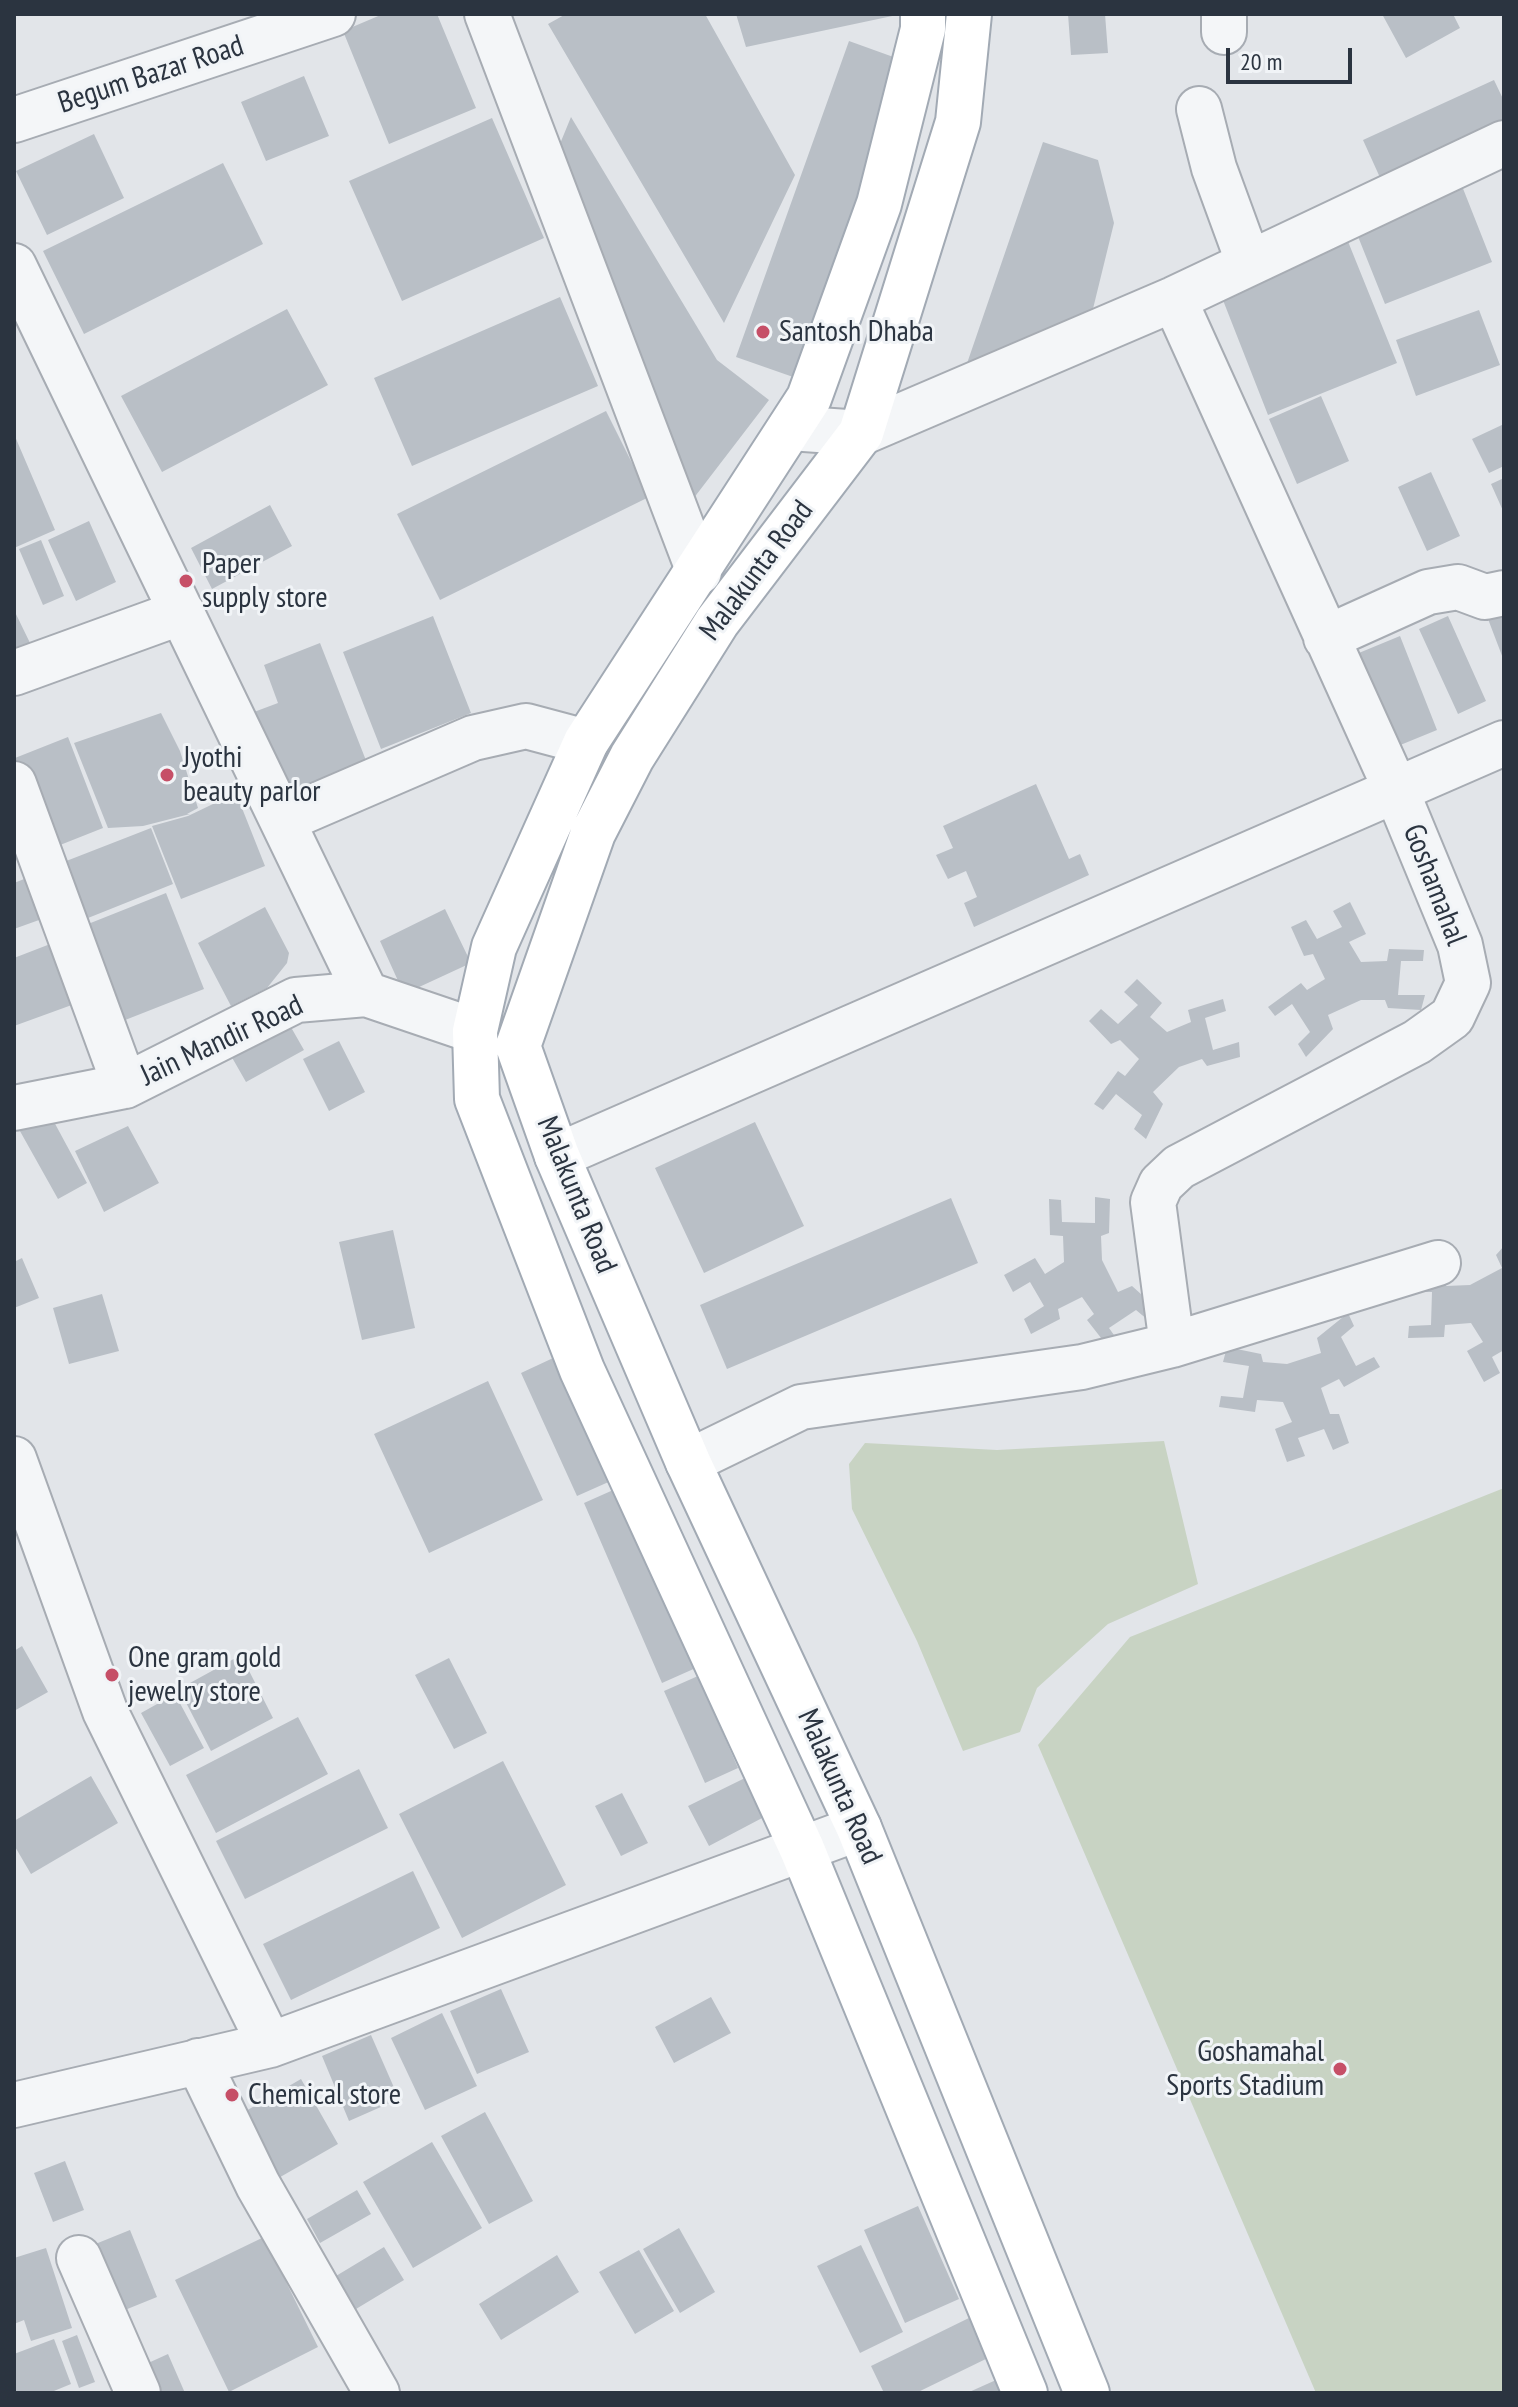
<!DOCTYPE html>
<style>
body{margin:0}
#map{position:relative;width:1518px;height:2407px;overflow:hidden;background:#e2e5e9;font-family:"PT Sans Narrow",sans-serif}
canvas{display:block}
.frame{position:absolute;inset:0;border:16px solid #2b3440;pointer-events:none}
.scale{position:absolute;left:1226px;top:48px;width:126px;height:36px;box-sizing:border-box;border:4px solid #2b3440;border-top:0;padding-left:10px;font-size:24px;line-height:28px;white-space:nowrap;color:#2b3440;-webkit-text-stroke:6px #f1f4f7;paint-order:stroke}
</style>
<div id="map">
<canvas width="1518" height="2407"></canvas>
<div class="frame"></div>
<div class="scale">20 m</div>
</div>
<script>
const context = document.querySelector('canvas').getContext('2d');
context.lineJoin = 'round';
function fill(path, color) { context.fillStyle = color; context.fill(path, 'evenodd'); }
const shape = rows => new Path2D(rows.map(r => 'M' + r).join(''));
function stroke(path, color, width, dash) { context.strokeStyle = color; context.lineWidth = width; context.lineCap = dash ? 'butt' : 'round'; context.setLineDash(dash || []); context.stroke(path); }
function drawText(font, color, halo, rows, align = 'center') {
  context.font = font + ' "PT Sans Narrow",sans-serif'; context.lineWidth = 6; context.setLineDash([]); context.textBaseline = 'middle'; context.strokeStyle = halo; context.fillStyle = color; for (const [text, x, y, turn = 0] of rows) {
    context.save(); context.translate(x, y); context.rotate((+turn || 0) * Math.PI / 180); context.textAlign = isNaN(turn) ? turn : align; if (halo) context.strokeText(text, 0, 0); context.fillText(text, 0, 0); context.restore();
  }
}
const green = shape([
 [1164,1441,1198,1584,1108,1624,1037,1688,1020,1732,963,1751,917,1641,852,1509,849,1464,865,1443,997,1450],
 [1504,1488,1504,2393,1316,2393,1038,1745,1130,1637]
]);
const building = shape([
 [383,14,437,14,476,108,389,144,343,31],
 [566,14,705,14,795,175,724,323,548,24],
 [736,14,897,14,897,15,746,47],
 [1068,14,1105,14,1108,53,1071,55],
 [1382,14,1453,14,1460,28,1406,58],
 [849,41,910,63,796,378,736,357],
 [304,76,329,136,266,161,241,102],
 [1494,80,1504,101,1504,140,1387,193,1363,140],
 [571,117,717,360,769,400,690,503,555,156],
 [492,118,544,238,402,301,349,181],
 [94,134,124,198,47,235,16,171],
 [1043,142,1098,160,1114,223,1090,321,962,378],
 [223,163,263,244,84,334,43,251],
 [1462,186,1492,262,1385,304,1355,229],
 [1347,239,1397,363,1268,415,1219,290],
 [560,297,598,386,412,466,374,378],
 [287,309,328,385,162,472,121,396],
 [1479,310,1500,365,1416,396,1396,340],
 [1321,396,1349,461,1297,484,1269,419],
 [606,411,649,497,440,600,397,514],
 [1504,424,1504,466,1489,473,1472,439],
 [14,434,55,530,14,548],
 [1431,472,1460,536,1427,551,1398,487],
 [1504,478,1504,513,1491,484],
 [270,505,292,546,212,589,191,548],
 [89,521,116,582,76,601,48,540],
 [41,540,64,596,43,605,19,549],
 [14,610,31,645,14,654],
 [1504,614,1504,661,1488,619],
 [433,616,471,713,381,749,343,652],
 [1448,616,1486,701,1458,714,1419,629],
 [1400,636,1437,730,1393,748,1354,655],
 [320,643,367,763,286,794,254,712,278,703,264,665],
 [161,713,180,751,198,808,187,814,190,814,143,826,108,828,74,743],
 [68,737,103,828,50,849,15,758],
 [1036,784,1069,859,1080,854,1089,875,974,927,964,903,977,897,966,871,948,879,936,855,953,848,943,826],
 [236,793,265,866,181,899,152,826,188,816],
 [151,828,173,884,78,922,56,865],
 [37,874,53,915,14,929,14,883],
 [166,893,204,989,115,1024,78,928],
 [1350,902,1366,934,1349,942,1361,962,1387,961,1389,949,1424,950,1423,961,1401,961,1398,995,1425,995,1421,1010,1388,1008,1385,1000,1361,1000,1328,1015,1333,1029,1306,1057,1298,1044,1310,1032,1292,1004,1275,1016,1268,1007,1301,983,1307,990,1325,979,1313,954,1304,956,1291,927,1306,920,1317,939,1342,927,1333,911],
 [265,907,289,953,287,963,267,988,231,1006,198,943],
 [445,909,471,963,404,994,380,941],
 [58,941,80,1002,14,1026,14,958],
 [1137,979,1162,1003,1150,1017,1167,1032,1191,1022,1188,1010,1223,999,1226,1011,1205,1018,1213,1050,1239,1042,1240,1057,1207,1066,1202,1059,1179,1067,1153,1092,1163,1104,1146,1139,1134,1129,1142,1115,1116,1094,1103,1110,1094,1104,1118,1071,1125,1076,1139,1059,1120,1040,1111,1044,1089,1021,1101,1009,1118,1024,1138,1005,1124,992],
 [284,1015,304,1050,246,1082,226,1047],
 [339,1041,365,1092,329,1111,303,1059],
 [46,1107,87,1183,58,1199,16,1124],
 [755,1122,804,1226,704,1273,655,1168],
 [128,1126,159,1183,104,1212,75,1151],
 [1095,1197,1110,1199,1109,1233,1101,1236,1102,1260,1118,1292,1132,1286,1161,1312,1148,1320,1136,1310,1109,1328,1121,1345,1112,1352,1087,1320,1094,1314,1082,1297,1058,1309,1060,1319,1031,1334,1024,1319,1044,1306,1030,1282,1013,1292,1004,1275,1035,1258,1045,1274,1064,1262,1063,1236,1050,1235,1049,1199,1061,1200,1062,1222,1095,1223],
 [951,1198,978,1263,727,1369,700,1305],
 [393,1230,415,1328,362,1340,339,1242],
 [1504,1246,1504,1350,1492,1357,1500,1373,1484,1382,1467,1351,1483,1342,1471,1323,1445,1325,1444,1337,1408,1338,1409,1326,1431,1325,1432,1292,1406,1292,1443,1278,1446,1286,1470,1285,1502,1268,1496,1255],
 [22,1258,39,1298,14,1308,14,1262],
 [102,1294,119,1351,69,1364,53,1308],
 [1348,1313,1354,1326,1341,1337,1356,1366,1374,1357,1380,1367,1344,1387,1339,1379,1321,1388,1330,1414,1339,1414,1349,1443,1333,1450,1324,1429,1298,1438,1305,1456,1287,1462,1275,1429,1292,1422,1283,1402,1257,1400,1255,1412,1219,1407,1221,1396,1243,1398,1249,1366,1223,1362,1227,1347,1261,1354,1263,1362,1287,1364,1321,1353,1317,1338],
 [566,1352,622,1476,577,1496,521,1373],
 [488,1381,543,1500,429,1553,374,1434],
 [629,1483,707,1663,662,1683,584,1503],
 [22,1646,48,1692,14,1711,14,1651],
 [241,1655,273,1718,211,1751,179,1689],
 [449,1658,487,1733,454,1749,415,1675],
 [698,1676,738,1768,705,1783,664,1691],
 [175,1694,204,1748,170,1766,141,1713],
 [298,1717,328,1774,216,1833,186,1775],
 [503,1761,566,1885,462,1938,399,1814],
 [359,1769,388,1828,245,1899,216,1841],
 [91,1776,118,1823,31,1874,14,1845,14,1821],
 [745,1778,764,1817,709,1846,688,1806],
 [622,1793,648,1843,621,1856,595,1806],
 [413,1871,440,1928,291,2000,263,1944],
 [501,1989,529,2052,477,2074,450,2011],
 [711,1997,731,2033,674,2063,655,2027],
 [442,2013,477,2086,425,2110,391,2038],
 [371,2035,399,2099,349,2121,322,2056],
 [301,2079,338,2144,275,2180,239,2115],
 [485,2112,533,2201,489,2224,441,2136],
 [432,2142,482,2228,413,2268,363,2182],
 [65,2161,84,2210,53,2222,34,2173],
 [357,2190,371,2214,320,2243,307,2219],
 [918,2206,959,2299,905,2323,864,2230],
 [679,2228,715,2292,680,2313,643,2249],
 [130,2230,157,2297,115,2314,88,2247],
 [264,2237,318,2347,229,2392,175,2280],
 [861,2245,903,2332,860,2353,817,2266],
 [384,2247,404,2280,356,2309,336,2276],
 [46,2248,72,2328,31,2341,24,2320,14,2324,14,2258],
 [639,2250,674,2311,635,2334,599,2272],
 [557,2255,579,2292,501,2340,479,2304],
 [973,2316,992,2356,916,2393,884,2393,871,2366],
 [77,2335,95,2382,79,2388,62,2341],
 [54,2339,71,2384,49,2393,14,2393,14,2354],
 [168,2354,185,2393,159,2393,146,2364],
 [996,2380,1002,2393,967,2393]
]);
const minor = shape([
 [487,14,699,572],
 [1224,14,1224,32],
 [1199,109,1214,168,1248,261],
 [14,120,333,14],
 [14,266,366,994],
 [790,428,861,433,1174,299,1504,143],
 [1326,638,1428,592,1458,587,1485,597,1504,593],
 [14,673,182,612],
 [14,784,125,1086],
 [283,820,473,738,526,726,586,742],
 [14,1108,125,1086,296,1000,366,994,475,1031],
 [557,1156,1504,743],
 [1172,1345,1153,1202,1161,1184,1179,1167,1417,1042,1452,1017,1468,983,1460,945,1396,790,1174,299],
 [14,1459,105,1711,270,2045],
 [688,1462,801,1407,1082,1367,1172,1345,1438,1263],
 [198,2061,258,2185,377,2393],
 [14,2105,270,2045,859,1828],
 [79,2258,138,2393]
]);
const primary = shape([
 [923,14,923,29,879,204,809,398,586,742,494,947,475,1031,477,1099,582,1370,802,1849,1025,2393],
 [969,14,958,122,861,433,717,622,632,757,593,833,518,1046,557,1156,688,1462,859,1828,1087,2393]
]);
const markers = [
 [763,332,8,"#c64f67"],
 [186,581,8,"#c64f67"],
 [167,775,8,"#c64f67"],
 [112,1675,8,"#c64f67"],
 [1340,2069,8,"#c64f67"],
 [232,2095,8,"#c64f67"]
];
const streetNames = [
 ["Begum Bazar Road",151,75,-18],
 ["Malakunta Road",757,571,-53],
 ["Goshamahal",1434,885,69],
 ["Jain Mandir Road",222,1041,-25],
 ["Malakunta Road",576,1195,68],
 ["Malakunta Road",839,1787,66]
];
const poiNames = [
 ["Santosh Dhaba",779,332],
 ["Paper",202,564],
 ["supply store",202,598],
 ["Jyothi",183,758],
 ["beauty parlor",183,792],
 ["One gram gold",128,1658],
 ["jewelry store",128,1692],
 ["Goshamahal",1324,2052,"right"],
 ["Sports Stadium",1324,2086,"right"],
 ["Chemical store",248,2095]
];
fill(green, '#c8d3c3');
fill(building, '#b9bfc6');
stroke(minor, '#a7acb3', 48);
stroke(primary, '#a2aab4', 48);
stroke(minor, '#f4f6f8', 44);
stroke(primary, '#fff', 44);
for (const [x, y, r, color] of markers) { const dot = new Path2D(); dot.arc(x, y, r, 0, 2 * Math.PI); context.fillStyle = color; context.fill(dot); stroke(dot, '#f1f4f7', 3); }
drawText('30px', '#2b3440', '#f1f4f7', streetNames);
drawText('30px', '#2b3440', '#f1f4f7', poiNames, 'left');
</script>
